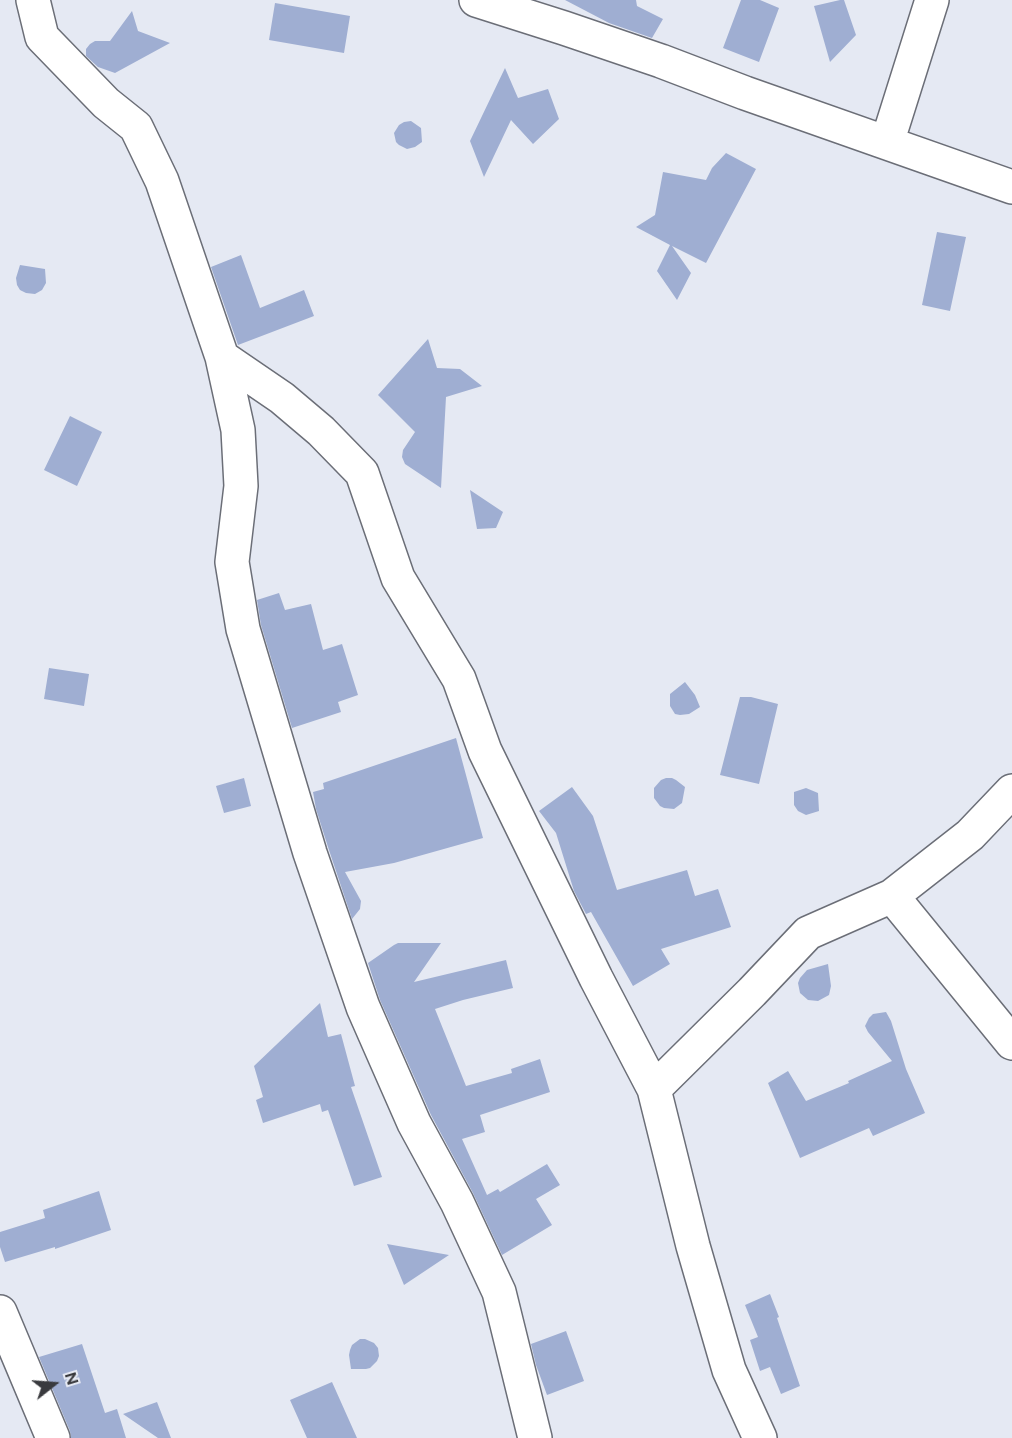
<!DOCTYPE html>
<style>
body{margin:0}
#map{position:relative;width:1012px;height:1438px;overflow:hidden;background:#e5e9f3;font-family:Figtree,sans-serif}
canvas{display:block}
.north{position:absolute;left:24px;top:1354px;width:60px;height:60px;-webkit-text-stroke:4px #e5e9f3;paint-order:stroke;rotate:73deg;font-size:16px;font-weight:700;line-height:24px;text-align:center;color:#393a3e}
.north::after{content:'';display:block;margin:auto;width:21px;height:27px;background:#393a3e;clip-path:polygon(50% 0,100% 100%,50% 72%,0 100%)}
</style>
<div id="map">
<canvas width="1012" height="1438"></canvas>
<div class="north">N</div>
</div>
<script>
const context = document.querySelector('canvas').getContext('2d');
context.lineJoin = 'round';
function fill(path, color) { context.fillStyle = color; context.fill(path, 'evenodd'); }
const shape = rows => new Path2D(rows.map(r => 'M' + r).join(''));
function stroke(path, color, width, dash) { context.strokeStyle = color; context.lineWidth = width; context.lineCap = dash ? 'butt' : 'round'; context.setLineDash(dash || []); context.stroke(path); }
const building = shape([
 [565,0,636,0,637,6,663,19,652,38,609,23],
 [741,0,760,0,779,8,759,62,723,48],
 [840,0,844,0,856,35,830,62,814,6],
 [275,3,350,16,344,53,269,40],
 [132,11,138,31,170,43,115,73,98,67,86,56,86,49,90,44,95,41,110,41],
 [505,68,518,98,548,89,559,119,533,144,511,120,484,177,470,141],
 [411,121,421,128,422,142,415,147,407,149,399,145,396,142,394,133,399,125,404,122],
 [726,153,756,169,706,263,672,246,691,273,677,300,657,271,670,245,636,227,655,215,663,172,706,180,712,168],
 [937,232,966,237,950,311,922,305],
 [241,255,260,308,304,290,314,316,238,345,211,267],
 [20,265,45,269,46,283,42,290,35,294,26,293,20,290,17,285,16,278],
 [428,339,437,368,460,369,482,386,446,397,441,488,405,464,402,457,403,450,415,432,378,395],
 [70,416,102,432,77,486,44,470],
 [470,490,503,512,496,528,477,529],
 [279,593,285,610,311,604,323,650,342,644,358,695,338,702,341,712,292,728,261,625,257,600],
 [49,668,89,674,84,706,44,699],
 [685,682,695,695,700,707,689,714,680,715,675,714,670,706,670,694],
 [740,697,751,697,778,704,759,784,720,775],
 [456,738,483,838,394,863,345,872,361,901,360,909,352,919,328,847,316,809,313,792,324,789,323,783],
 [244,778,251,806,224,813,216,786],
 [666,778,672,778,676,780,685,787,682,803,674,809,664,808,660,806,654,798,654,788,661,780],
 [572,787,593,816,617,890,687,870,695,896,718,889,731,927,661,949,670,964,633,986,591,912,586,914,574,891,556,833,539,811],
 [806,788,818,793,819,811,806,815,798,811,794,805,794,792],
 [398,943,441,943,414,982,506,960,513,988,463,1000,435,1009,466,1086,512,1073,511,1069,540,1059,550,1092,480,1115,485,1132,462,1139,487,1195,498,1189,500,1192,547,1164,560,1185,536,1199,552,1225,502,1255,473,1193,431,1115,380,1000,368,963,394,945],
 [828,964,831,986,829,995,818,1001,808,1000,800,993,798,983,800,978,807,970],
 [320,1003,328,1037,341,1034,355,1086,351,1087,382,1177,354,1186,328,1110,322,1112,320,1104,263,1123,256,1100,263,1097,254,1066],
 [886,1012,891,1021,906,1069,925,1113,873,1136,869,1128,800,1158,768,1083,788,1071,806,1101,849,1083,848,1081,892,1061,868,1032,865,1026,869,1018,873,1014],
 [99,1191,111,1230,55,1249,55,1247,5,1262,0,1247,0,1232,45,1218,43,1210],
 [387,1244,449,1255,404,1285],
 [770,1294,779,1317,777,1318,800,1386,781,1394,770,1367,760,1371,750,1340,758,1337,745,1305],
 [566,1331,584,1381,547,1395,536,1365,531,1344],
 [360,1339,365,1339,374,1343,378,1348,379,1356,377,1361,370,1368,366,1369,351,1369,349,1355,350,1350,352,1345],
 [82,1344,105,1413,117,1409,126,1438,71,1438,70,1431,39,1357],
 [332,1382,357,1438,307,1438,290,1400],
 [157,1402,171,1438,158,1438,123,1414]
]);
const minor = shape([
 [33,0,42,37,106,103,136,127,162,181,222,357,238,430,241,486,232,562,243,629,310,853,363,1007,414,1123,457,1202,499,1292,535,1438],
 [476,0,564,28,661,61,745,93,1012,187],
 [887,143,932,0],
 [222,357,282,398,321,431,362,473,398,578,459,679,485,751,596,978,654,1089,693,1246,729,1370,760,1438],
 [892,896,1012,1043],
 [654,1089,752,992,808,933,892,896,970,835,1012,791],
 [0,1312,53,1438]
]);
fill(building, '#9faed2');
stroke(minor, '#6b6e77', 36);
stroke(minor, '#fff', 33);
</script>
